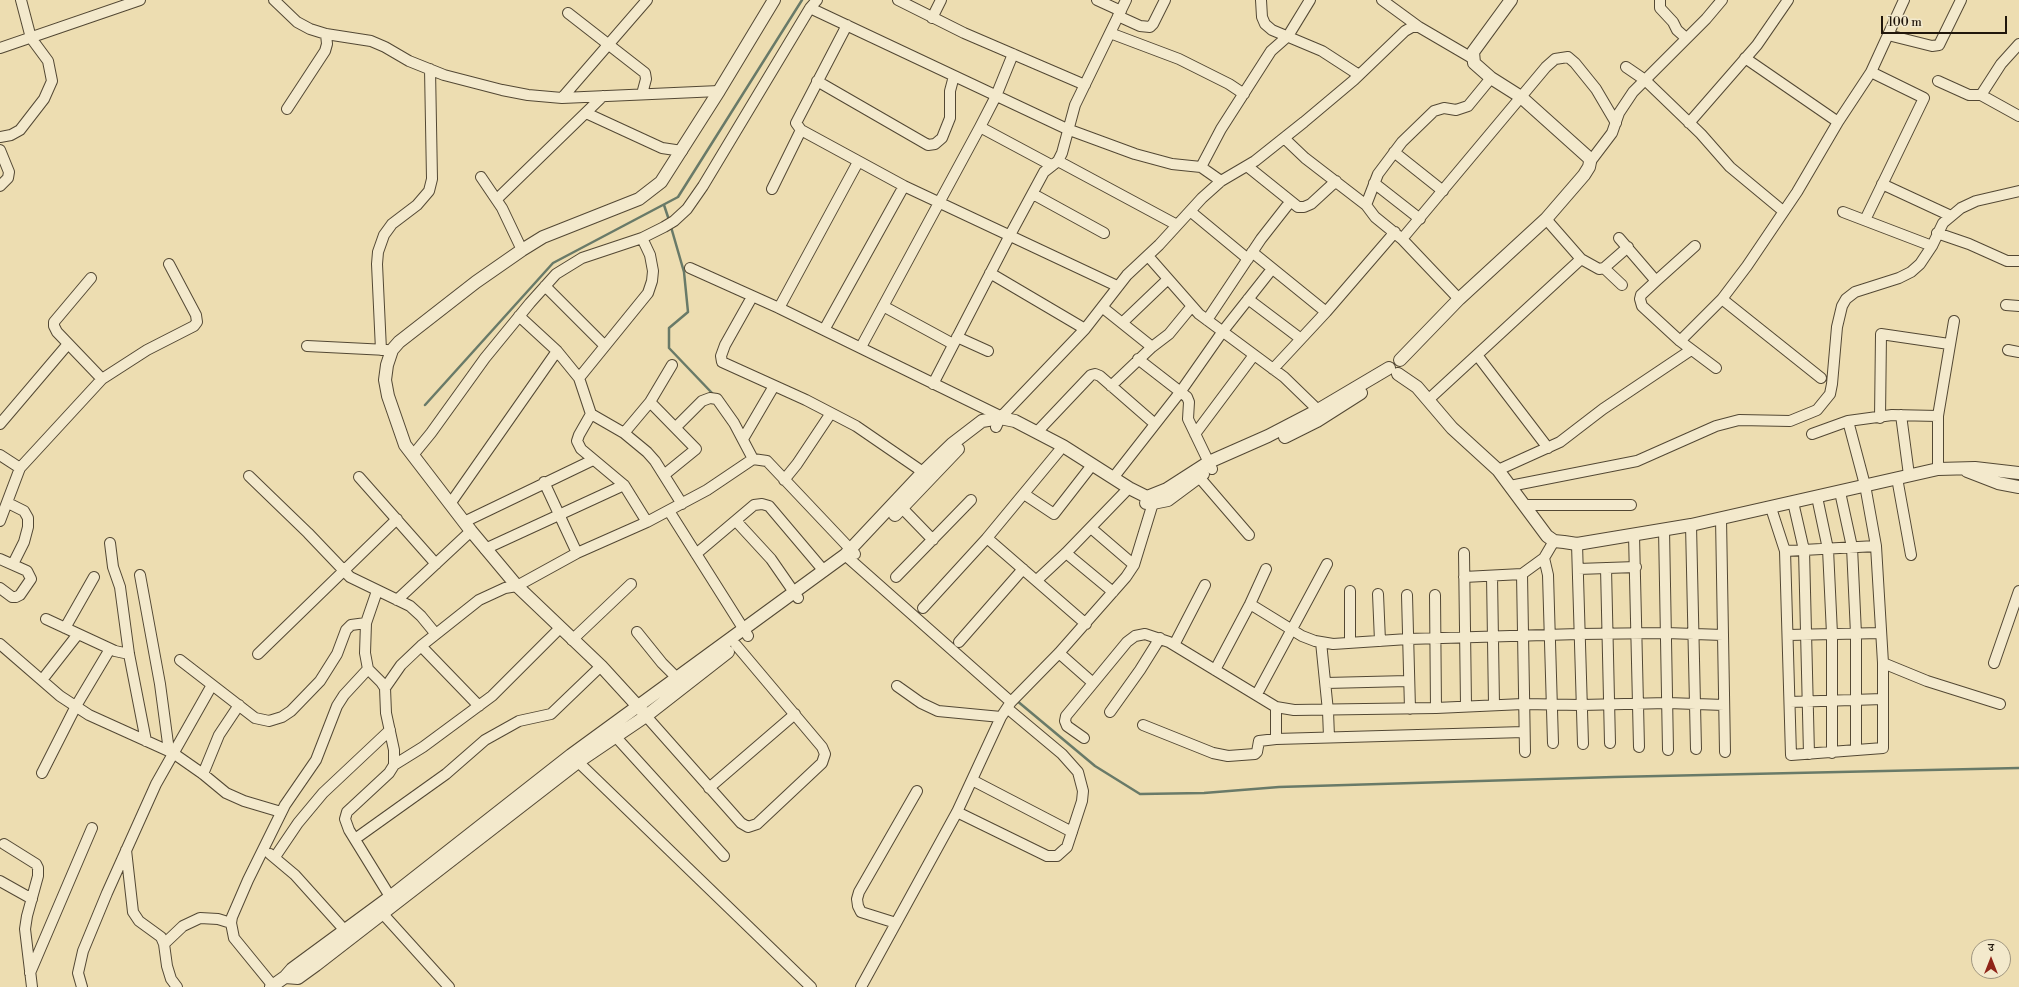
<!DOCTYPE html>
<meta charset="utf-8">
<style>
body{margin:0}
#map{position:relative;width:2019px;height:987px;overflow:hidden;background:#edddb1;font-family:"Libre Bodoni","Noto Serif Devanagari",serif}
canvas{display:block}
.north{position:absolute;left:1971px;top:939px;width:40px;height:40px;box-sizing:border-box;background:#f3e9cc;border:1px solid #9f957f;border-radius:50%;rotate:0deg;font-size:11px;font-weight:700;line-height:16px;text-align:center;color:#20160b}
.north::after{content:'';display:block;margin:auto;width:14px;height:18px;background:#8f2418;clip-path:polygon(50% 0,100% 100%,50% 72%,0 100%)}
.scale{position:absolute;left:1881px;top:16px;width:126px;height:18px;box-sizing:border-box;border:2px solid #20160b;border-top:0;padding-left:5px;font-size:12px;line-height:14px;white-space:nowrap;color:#20160b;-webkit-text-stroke:3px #f3e9cc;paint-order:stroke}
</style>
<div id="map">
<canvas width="2019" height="987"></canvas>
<div class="north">उ</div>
<div class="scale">100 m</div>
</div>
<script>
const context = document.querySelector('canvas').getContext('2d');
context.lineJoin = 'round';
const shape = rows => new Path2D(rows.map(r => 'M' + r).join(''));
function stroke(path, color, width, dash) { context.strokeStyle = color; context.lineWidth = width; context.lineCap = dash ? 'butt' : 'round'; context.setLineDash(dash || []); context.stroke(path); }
const stream = shape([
 [664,205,669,220],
 [671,227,684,272,688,312,669,328,669,348,712,393],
 [425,405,553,263,678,197,802,0],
 [1016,700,1095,766,1140,794,1204,793,1279,787,1614,777,2019,768]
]);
const minor = shape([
 [274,0,297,22,310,29,326,34,371,41,385,47,409,61,444,75,502,90,528,95,562,98,719,91],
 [898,0,964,33,1085,85],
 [1097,0,1121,11],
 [1261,0,1262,17,1265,24,1272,30,1322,51,1359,75],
 [1382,0,1419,27],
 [1660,0,1660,8,1673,22,1677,30,1686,38],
 [810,8,1067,129,1135,154,1172,164,1201,167,1221,181],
 [568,13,645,73,646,79,642,94],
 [1118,16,1140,26,1150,27,1153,24,1165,0],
 [932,18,941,0],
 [1110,33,1179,59,1229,84,1244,94],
 [1888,35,1932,46,1939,45,1961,0],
 [0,48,140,0],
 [1745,58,1838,122],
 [1626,67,1645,80,1701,134,1730,167,1783,211],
 [817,81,928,145,935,144,942,138,950,118,950,91,954,76],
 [1938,81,1969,95,1981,95,2001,64,2019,44],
 [1981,95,2019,116],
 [562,98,647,0],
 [287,109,325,51,327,44,326,34],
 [586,113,662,148,682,151],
 [1689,123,1757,45,1788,0],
 [980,127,1051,165],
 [801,130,796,123,847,25],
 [0,137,11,135,20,130,44,99,52,81,48,61,31,38,21,0],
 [1284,138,1305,158,1366,205,1375,217,1402,239,1459,299],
 [0,150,9,172,8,178,0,186],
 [1394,152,1443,191],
 [1058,161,1177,225],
 [1590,162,1612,133,1619,113,1633,92,1706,19,1722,0],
 [1247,166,1298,207,1304,207,1311,204,1336,181],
 [1201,167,1221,129,1271,51,1288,36,1310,0],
 [481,177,502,208,522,250],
 [1374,183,1420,219],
 [1882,184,1951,216],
 [772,189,801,130,904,186,1117,286],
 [1033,194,1104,233],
 [497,199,603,96],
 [1366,205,1378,174,1402,142,1434,111,1444,108,1456,110,1468,106,1491,78],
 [1190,211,1248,259],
 [1843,212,1932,246],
 [1865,220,1924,98,1871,72],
 [1937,233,1969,244,2007,261,2019,261],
 [1619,238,1656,281],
 [1402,239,1546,67,1555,59,1568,57,1575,63,1596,89,1616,123],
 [1695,246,1656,281,1641,295,1640,299,1642,306,1680,341,1716,368],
 [1252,252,1326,312],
 [1148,256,1199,314,1284,377,1318,410],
 [1581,259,1599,269,1604,268,1628,247],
 [690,268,779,308,1002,417],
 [1604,268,1622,285],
 [990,273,1085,329],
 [91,278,54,322,54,326,57,332,102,379],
 [545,286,605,346],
 [752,297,725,345,721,356,722,362,806,400,856,426,923,472],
 [1248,299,1301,339],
 [1722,299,1821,378],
 [2006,305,2019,306],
 [883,306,953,344],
 [1102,307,1152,347],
 [779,308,858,162],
 [519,316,557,351,579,378,591,414,624,433,647,452,655,461,682,504],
 [1207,320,1261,239,1290,202],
 [1122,323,1168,279],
 [824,330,904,186],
 [957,337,988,351],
 [1680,341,1722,299,1747,266,1797,192,1838,122,1871,72,1904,0],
 [307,346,387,350],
 [861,347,980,127,996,96,1013,54],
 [381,350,377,264,378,252,384,235,392,224,417,205,429,191,432,179,430,69],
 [2008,350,2019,352],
 [1477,355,1548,448],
 [1138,359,1187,397,1189,402,1188,419,1212,469],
 [1273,369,1326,312,1395,232],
 [579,378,648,293,652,281,653,271,650,255,642,238],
 [933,384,1010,235,1044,172,1058,161,1062,153,1075,105,1126,0],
 [1111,386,1152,347,1169,334,1192,306],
 [1428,400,1581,259,1546,219],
 [650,402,696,449,664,475],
 [591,414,579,435,577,441,581,449,624,485,647,522],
 [1901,415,1909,475],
 [1880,418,1881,334,1949,344],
 [0,424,68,344],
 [676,427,702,401,710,398,717,399,734,423,753,459],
 [996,427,1000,418,1085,329,1127,275,1159,245,1202,198,1221,181,1255,161,1304,122,1354,80,1405,31,1412,27,1419,27,1472,58],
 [1037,432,1091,375,1095,374,1100,376,1155,424],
 [624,433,650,402,672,365],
 [1195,434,1254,355],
 [1812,434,1848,421,1892,415,1938,416],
 [743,439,774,386],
 [0,455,20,468],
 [413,455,431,433,485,358,530,303,556,274,582,258,642,238,664,227,674,221,687,209,703,186,810,8,817,0],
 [1938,469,1938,416,1954,321],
 [1498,470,1560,442,1603,409,1691,350],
 [249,476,308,533,350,577,410,606,421,616,435,633],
 [359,477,436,564],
 [1199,477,1249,535],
 [1113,478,1181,391,1223,331,1272,269],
 [1897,478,1911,555],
 [784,480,797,464,831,413],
 [544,482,577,553],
 [1510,486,1637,461,1716,426,1739,420,1790,421,1817,410,1830,394,1832,384,1837,327,1842,306,1846,299,1855,292,1899,278,1911,272,1920,264,1932,246,1943,223,1961,208,1976,201,2019,191],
 [1840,492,1852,547,1856,634,1856,750],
 [1024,494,1054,514,1089,469],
 [1817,497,1828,549,1832,634,1832,753],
 [1793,502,1804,550,1809,754],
 [8,503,24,511,28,518,28,527,24,542,13,564],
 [450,504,557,351],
 [1524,505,1631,505],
 [902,508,933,540],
 [1771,508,1785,551,1791,755,1883,748,1883,663,1876,546,1865,485,1848,421],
 [669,511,748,636],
 [1721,518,1725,752],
 [0,521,20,468,102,379,147,350,194,326,197,322,196,315,169,264],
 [736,521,771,559,798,598],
 [464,522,593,460],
 [1691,525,1696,749],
 [1091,528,1134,565],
 [1664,529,1668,750],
 [1634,535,1639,747],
 [987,538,1059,451],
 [110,543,113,567,120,587,129,654,146,741],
 [1577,544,1583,744],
 [485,549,624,485],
 [1785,551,1876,546],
 [1066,553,1113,592],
 [1464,553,1466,705],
 [696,554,754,505,762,504,769,506,824,571],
 [845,555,1011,702],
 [1544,558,1548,575,1553,743],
 [0,559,27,571,31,579,20,595,16,597,12,597,0,588],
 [1606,568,1610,743],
 [1578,569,1636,567],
 [140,575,160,684,169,751],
 [1492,576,1494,705],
 [896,577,971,500],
 [1464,577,1522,574],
 [1037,580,1066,553,1125,492],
 [377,591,366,623,365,653,368,669,381,682,385,688,386,713,394,750,394,765,389,773,347,812,345,819,349,830,394,903],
 [1378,594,1380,641],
 [1407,595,1410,709],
 [1435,595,1436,708],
 [397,600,471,531],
 [1250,604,1302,636,1315,641,1333,644,1408,639,1579,634,1666,633,1723,635],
 [923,608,987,538,1086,624],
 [46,619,115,651,129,654],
 [65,628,94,577],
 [637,632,662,663,678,679],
 [1788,635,1881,633],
 [572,640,631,584],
 [959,642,1023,569],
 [1321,642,1328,711,1329,737],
 [1350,643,1350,591],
 [0,644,60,696,89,715,173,753,203,774,226,793,244,801,281,812],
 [1174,645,1205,585],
 [421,646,479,706],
 [1059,653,1093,683],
 [258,654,397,519],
 [180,660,255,718,269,721,282,717,291,711,320,681,337,654,346,630,351,625,366,623],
 [1883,663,1927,681,2000,704],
 [1994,663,2019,591],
 [1215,670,1250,604,1266,569],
 [42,680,78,634],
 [1326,683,1408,681],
 [897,686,921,703,938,711,1001,717],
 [385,688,401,665,421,646,479,600,505,588,517,586,577,553,647,522,707,490,753,459,767,461,855,554],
 [1257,694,1327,564],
 [1790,702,1883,699],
 [1276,707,1276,739,1524,732],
 [1110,712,1140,670,1160,638],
 [646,716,741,823,748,827,757,824,822,763,825,754,822,747,736,645],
 [1143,725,1213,753,1228,756,1255,754,1257,752,1259,741,1276,739],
 [615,736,724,856],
 [1084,738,1067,726,1065,721,1066,716,1127,642,1135,636,1145,634,1169,642,1276,707,1294,710,1436,708,1523,704,1581,705,1668,703,1724,705],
 [1525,752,1522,574,1544,558,1554,541],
 [573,757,811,987],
 [394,765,423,747,492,696,560,628],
 [42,773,76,706,110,649],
 [203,774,219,735,239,705],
 [972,780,1072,832],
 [709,788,795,714],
 [957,812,1047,856,1057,856,1067,847,1082,801,1083,791,1078,772,1062,754,1007,708],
 [355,839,446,774,485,740,519,721,551,714,601,666],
 [4,844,36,864,38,868,38,876,27,916,25,929,32,987],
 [126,850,133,912,139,921,161,937,164,944,167,966,171,979,177,987],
 [270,854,295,875,349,935],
 [275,857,298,823,323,793,390,730],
 [0,881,32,899],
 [383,914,449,987],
 [896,923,861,912,858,906,857,899,859,892,917,791],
 [164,944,183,926,200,918,218,919,231,923],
 [30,973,92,828],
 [82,987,78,973,83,951,107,893,156,784,212,685],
 [274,987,234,938,231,923,232,917,248,880,285,805,316,760,337,706,344,695,368,669],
 [861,987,957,812,1001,717,1011,702,1059,653,1126,577,1134,565,1153,503]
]);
const tertiary = shape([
 [1400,360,1459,299,1546,219,1584,175,1589,167,1590,162,1589,158,1521,97,1491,78,1474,63,1473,52,1511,0],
 [1398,374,1417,387,1452,428,1498,470,1547,536,1554,541,1564,542,1577,544,1691,525,1938,469,1975,468,2019,473],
 [1285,437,1317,421,1361,393],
 [1967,471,1998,483,2019,487],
 [1146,503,1153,503,1168,500,1203,474],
 [895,515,958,449],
 [644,713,601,666,517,586,471,531,405,445,388,396,385,380,387,365,392,350,399,342,476,282,522,250,543,237,639,199,661,182,719,91,774,0],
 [285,977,298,978,316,965,578,762,646,716,728,652],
 [271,987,285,977,292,969,390,897,571,755,845,555,923,472,952,444,982,421,1000,418,1015,421,1063,446,1129,488,1147,497,1167,489,1209,462,1268,436,1318,410,1389,368]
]);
stroke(stream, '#697a68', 2.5);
stroke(minor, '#534834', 12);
stroke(tertiary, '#534834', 14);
stroke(minor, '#f3e9cc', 10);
stroke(tertiary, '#f3e9cc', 12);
</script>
